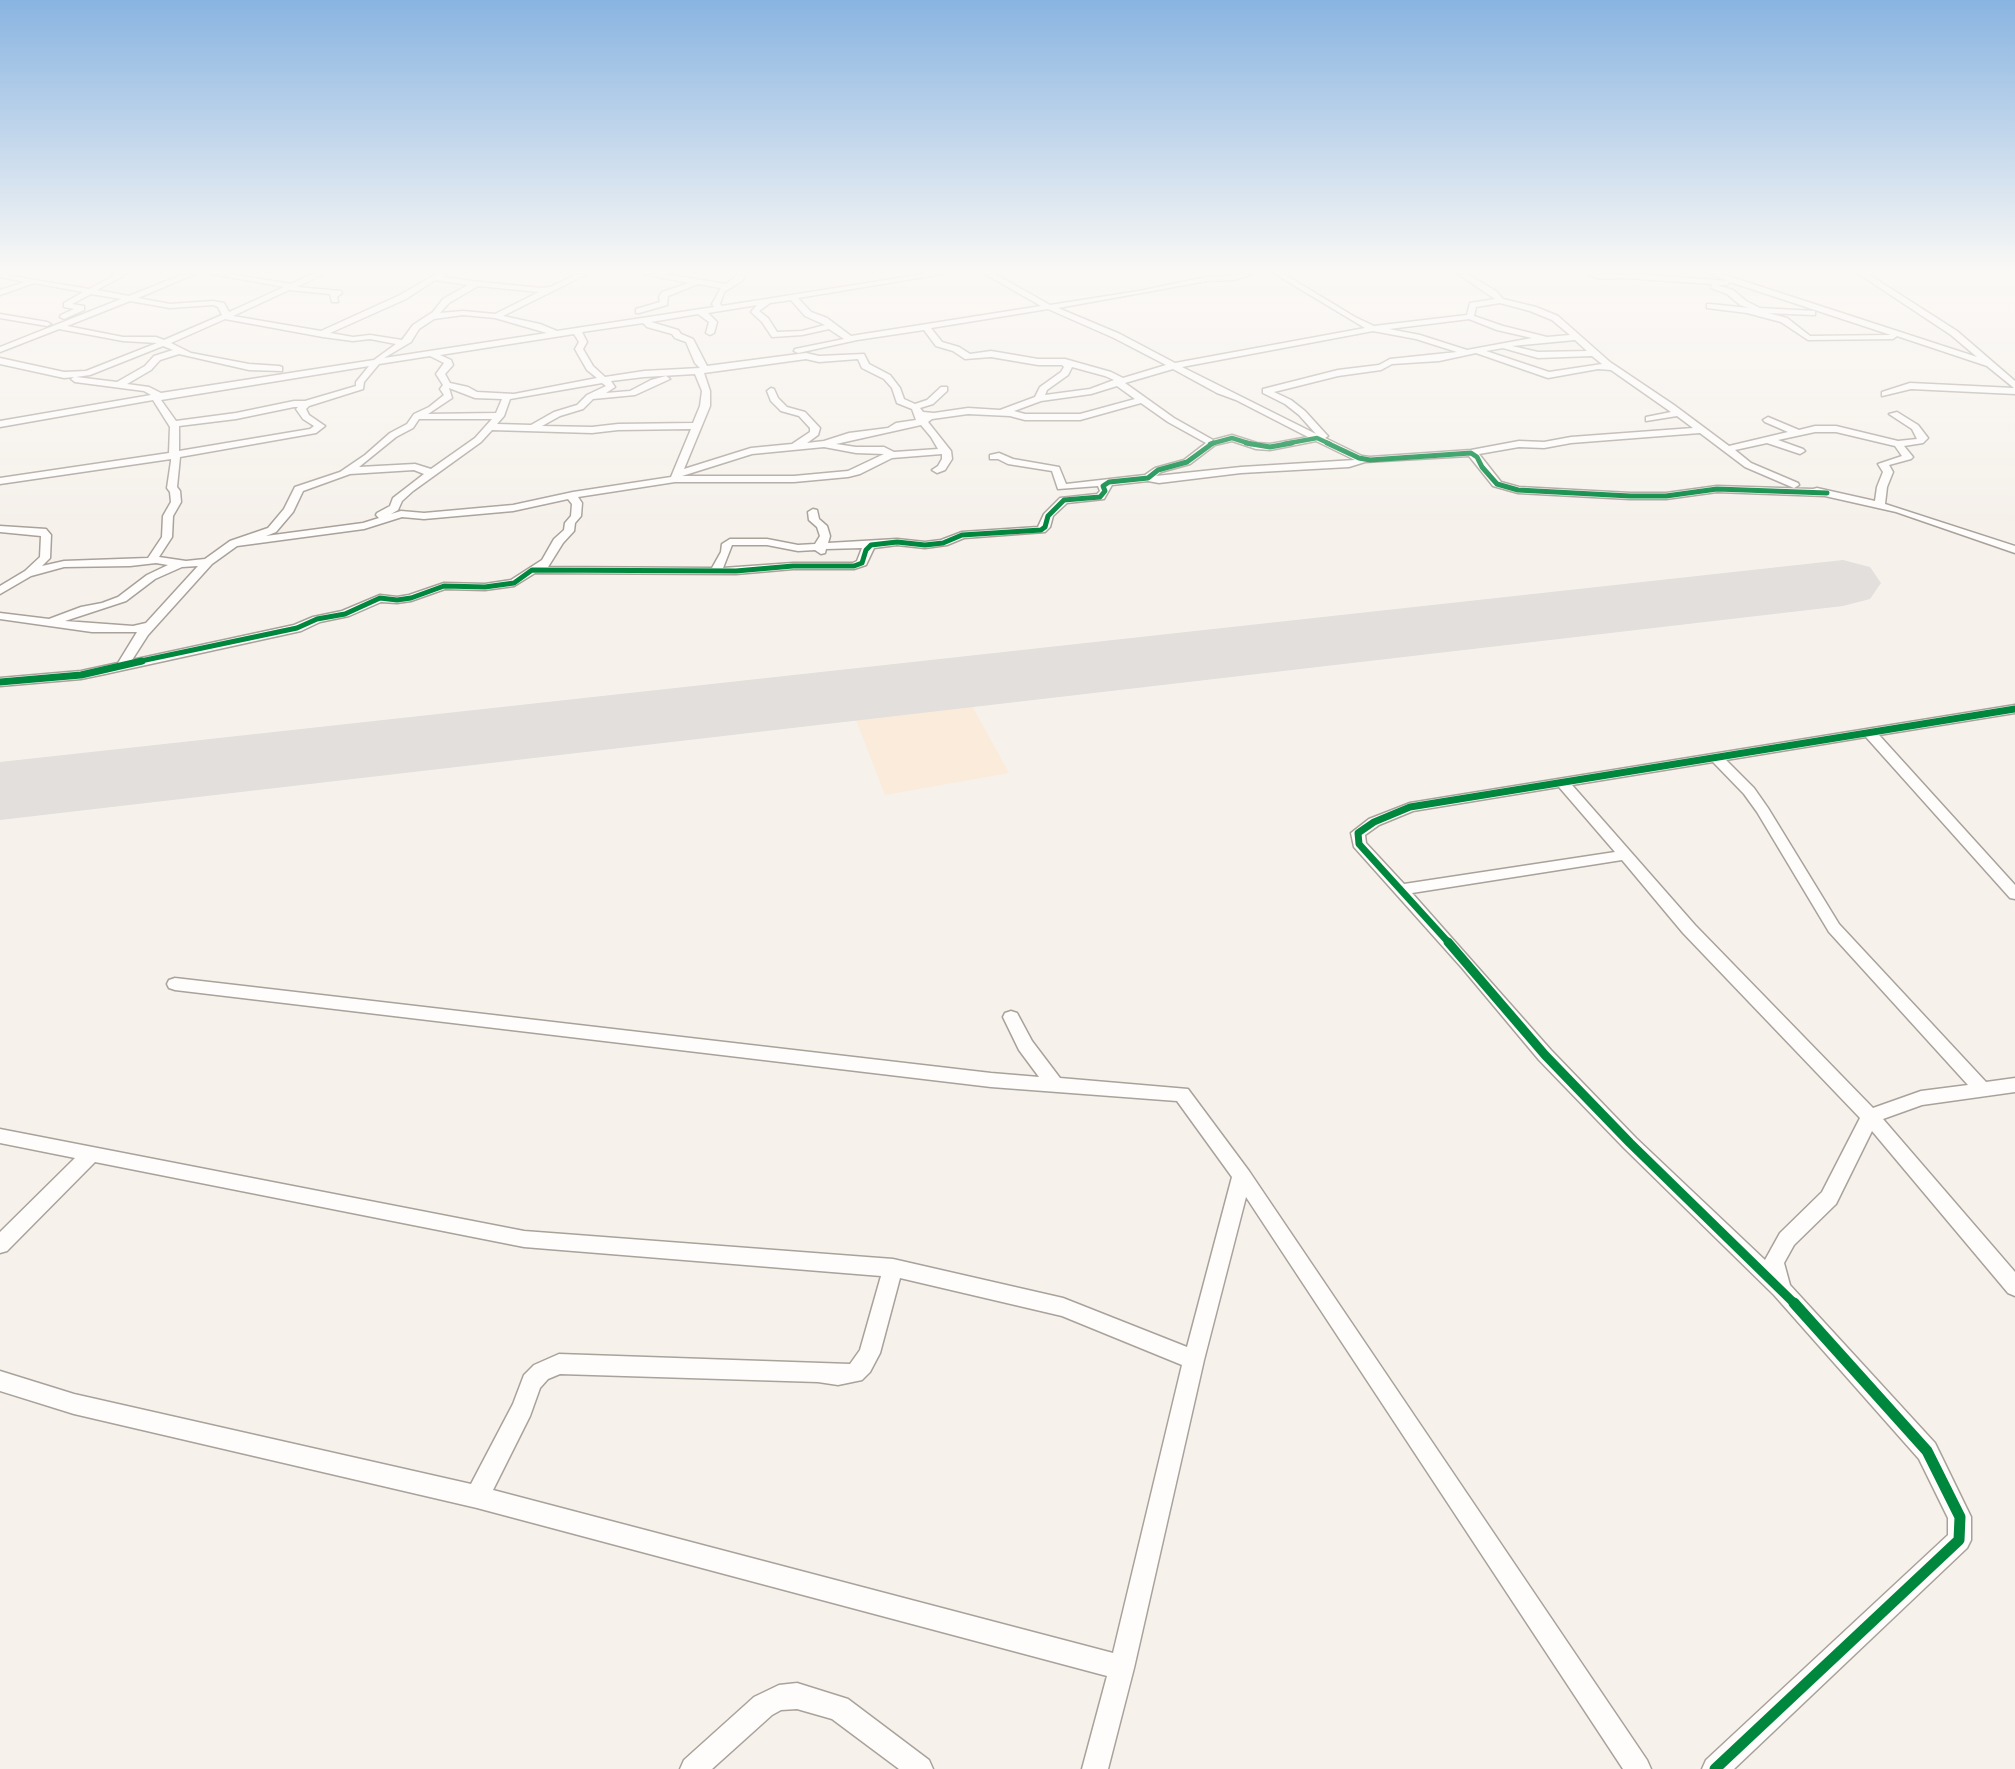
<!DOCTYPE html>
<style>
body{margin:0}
canvas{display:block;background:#f6f1eb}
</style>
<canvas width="2015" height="1769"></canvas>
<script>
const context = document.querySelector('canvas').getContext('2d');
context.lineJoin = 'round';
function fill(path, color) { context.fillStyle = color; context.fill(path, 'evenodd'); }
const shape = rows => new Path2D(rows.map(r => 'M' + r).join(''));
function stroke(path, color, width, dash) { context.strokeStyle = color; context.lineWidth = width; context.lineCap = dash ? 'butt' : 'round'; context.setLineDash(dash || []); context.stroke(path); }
const built = shape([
 [965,693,1009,773,885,795,851,707]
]);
const runway = shape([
 [1843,560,1870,567,1881,583,1870,599,1843,606,0,820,0,762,1843,560]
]);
const minor = shape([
 [0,274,89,289,117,274,127,274,97,290,129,296,184,274,195,274,138,298,170,304,213,301,224,303,229,312,284,287,212,274,231,274,291,284,312,274,323,274,297,287,341,291,342,293,337,297,338,302,332,302,330,294,289,290,233,316,321,331,400,295,436,274,446,274,442,277,472,281,541,288,550,287,577,274,587,274,503,316,540,324,557,331,714,307,712,304,721,288,698,284,668,296,667,305,639,313,636,313,636,309,660,302,659,297,662,292,689,283,644,274,663,274,726,284,738,274,746,274,742,281,724,292,720,304,722,306,924,274,943,274,798,298,811,312,827,318,851,336,1041,306,985,274,995,274,1050,305,1139,291,1207,277,1254,274,1234,280,1207,281,1058,308,1120,334,1175,363,1365,328,1275,274,1284,274,1355,317,1374,326,1467,315,1470,303,1495,299,1458,274,1467,274,1496,291,1503,299,1536,307,1558,316,1610,362,1674,405,1729,446,1788,432,1765,422,1763,420,1768,417,1799,430,1815,426,1836,426,1898,441,1917,439,1912,429,1889,414,1897,412,1918,425,1928,438,1923,443,1904,446,1913,457,1911,459,1889,465,1893,472,1887,487,1885,504,2015,546,2015,553,1896,512,1825,496,1717,492,1666,499,1630,499,1518,493,1493,486,1469,456,1365,462,1349,467,1241,473,1159,483,1148,481,1112,485,1104,499,1067,503,1053,516,1050,527,1045,532,964,538,947,545,925,548,897,545,874,548,866,565,854,569,793,569,736,574,535,573,514,586,485,590,445,589,411,601,397,603,381,602,349,616,320,622,301,631,105,674,81,679,0,686,0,678,81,671,118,663,137,632,92,632,0,619,0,613,49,619,81,607,102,603,118,597,147,575,168,565,156,563,130,566,64,567,31,576,0,594,0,586,25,571,40,557,41,536,0,532,0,526,46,529,51,535,50,558,42,566,64,561,148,558,162,537,163,516,171,502,170,492,167,488,171,461,171,459,0,484,0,478,169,453,170,427,153,400,0,427,0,421,151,395,144,391,75,382,71,379,74,377,64,378,0,364,0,358,64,372,86,371,157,343,123,341,59,329,0,352,0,347,121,299,91,294,72,304,84,306,84,310,64,319,60,317,61,315,74,309,64,307,64,303,83,292,34,283,0,295,0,290,25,282,0,277,0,274],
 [435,280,468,285,443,299,433,312,413,325,402,340,370,335,353,337,330,333,406,299,435,280],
 [478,286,539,292,495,314,463,311,440,313,449,303,478,286],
 [791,300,805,316,825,325,802,331,777,332,768,318,759,311,770,303,791,300],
 [130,301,170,308,213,305,218,307,222,315,164,340,156,337,123,337,67,326,130,301],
 [1500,303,1530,311,1552,320,1570,335,1547,337,1503,326,1474,316,1476,307,1500,303],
 [757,305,751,312,762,322,772,337,802,335,829,329,844,339,795,349,794,351,798,353,857,340,924,330,936,346,953,351,965,359,991,357,1038,365,1062,365,1064,367,1061,372,1040,387,1035,397,1000,410,968,408,934,413,923,412,920,408,933,404,947,391,947,387,941,387,927,400,915,404,904,399,900,388,890,375,869,364,864,354,819,356,806,353,707,366,693,339,681,334,678,330,651,322,698,314,709,322,706,333,710,335,714,333,717,322,708,313,757,305],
 [1048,309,1114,338,1166,365,1123,378,1111,372,1065,359,1038,359,991,351,970,354,959,347,942,342,931,328,1048,309],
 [463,315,495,318,547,333,384,358,411,342,419,329,434,319,463,315],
 [225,319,323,337,353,341,370,339,396,344,374,360,161,393,149,387,127,384,151,370,160,360,179,354,249,370,282,371,282,367,279,366,249,364,191,353,171,343,225,319],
 [1469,319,1497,330,1532,338,1467,350,1420,335,1389,329,1469,319],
 [643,323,647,327,672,334,675,338,686,342,695,363,700,368,644,371,605,377,593,366,583,349,587,342,582,332,643,323],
 [1373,331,1416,339,1457,352,1390,359,1379,365,1338,370,1263,389,1263,393,1285,404,1299,415,1316,434,1182,367,1373,331],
 [574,334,579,342,575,349,587,370,597,378,514,394,477,392,468,387,450,383,445,374,453,365,451,360,440,355,574,334],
 [1575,340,1587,351,1538,352,1512,346,1575,340],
 [163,346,173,350,154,356,145,366,117,382,76,377,90,375,163,346],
 [1503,348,1538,358,1592,356,1602,364,1549,372,1486,351,1503,348],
 [1476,353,1548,378,1598,369,1611,370,1671,412,1646,417,1646,421,1677,416,1693,428,1571,437,1544,442,1519,441,1471,450,1370,457,1362,456,1325,438,1328,436,1326,434,1305,411,1291,400,1274,392,1338,376,1381,370,1392,364,1439,361,1476,353],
 [430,356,444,363,436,374,443,385,440,389,444,395,429,407,414,414,407,424,390,433,365,455,340,472,295,487,284,509,268,528,230,541,205,559,186,561,159,557,172,537,173,516,181,502,180,491,177,487,180,457,316,433,325,426,309,415,306,409,309,406,363,389,364,382,379,364,430,356],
 [806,359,819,362,858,359,862,368,884,379,892,388,897,403,912,409,916,420,896,423,888,428,849,433,824,441,807,443,818,435,820,428,805,412,787,407,778,398,774,389,771,388,767,391,771,401,781,411,799,416,810,428,810,432,792,444,751,448,684,469,710,406,710,391,704,373,806,359],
 [369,366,356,382,356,386,305,401,294,401,236,413,176,421,161,400,369,366],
 [1072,367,1105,376,1114,380,1090,389,1045,395,1047,390,1068,375,1072,367],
 [1173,369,1217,393,1236,400,1308,437,1270,444,1257,443,1232,435,1213,440,1174,418,1125,383,1173,369],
 [695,374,702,391,700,406,693,423,618,424,592,427,542,426,560,416,583,409,593,399,635,395,670,379,666,376,651,380,630,391,606,393,615,387,611,381,644,377,695,374],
 [602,383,606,386,587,395,577,405,554,412,531,425,497,424,504,416,510,399,602,383],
 [1117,386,1135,399,1080,414,1025,414,1014,411,1041,401,1091,394,1117,386],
 [449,388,475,398,502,399,496,413,428,414,452,398,449,388],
 [1141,403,1168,422,1206,443,1184,460,1155,468,1145,475,1066,484,1059,467,1013,459,999,453,990,455,990,459,998,459,1008,464,1052,471,1058,489,1098,486,1100,491,1097,494,1060,498,1044,514,1038,527,962,532,941,540,925,542,897,539,828,543,830,536,827,526,819,519,817,510,813,509,808,512,809,520,817,527,820,536,815,544,798,545,767,539,730,539,722,544,721,552,712,568,548,567,563,543,574,531,575,523,581,516,582,503,578,497,675,482,794,482,848,477,860,474,892,458,942,454,942,459,938,466,932,470,937,473,945,470,952,459,951,451,928,422,932,419,968,414,1010,416,1025,420,1080,420,1141,403],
 [294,407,298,407,296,409,303,419,314,426,310,429,179,451,179,426,236,419,294,407],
 [419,419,492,419,475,438,431,469,415,464,359,467,396,437,413,428,419,419],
 [921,425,931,437,938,449,894,452,884,447,856,447,836,444,921,425],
 [691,429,671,477,573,492,513,505,424,513,401,511,391,514,398,510,402,501,413,491,481,442,492,430,592,433,618,430,691,429],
 [1815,432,1836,432,1895,446,1902,456,1878,464,1883,472,1877,487,1875,501,1817,488,1813,489,1717,486,1666,493,1630,493,1519,487,1501,482,1479,454,1519,447,1544,448,1571,443,1700,433,1745,467,1794,488,1799,485,1798,483,1751,463,1735,450,1767,443,1800,454,1805,451,1803,449,1778,440,1815,432],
 [1232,441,1256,449,1270,450,1316,441,1355,460,1241,467,1156,476,1161,472,1190,464,1215,445,1232,441],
 [824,447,856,453,884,454,848,471,794,476,682,476,752,454,824,447],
 [414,470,424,474,393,498,390,506,377,513,376,515,379,518,363,523,266,536,276,532,293,512,303,491,350,474,414,470],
 [568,499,572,504,571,516,565,523,564,530,554,539,542,560,511,580,485,584,444,583,409,595,397,597,380,595,342,611,313,617,294,625,132,660,148,635,212,564,237,546,364,529,402,517,424,519,513,511,568,499],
 [732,545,767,545,798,551,815,550,821,554,825,553,826,549,862,548,857,561,853,563,793,563,723,568,732,545],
 [198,566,146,623,133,626,65,621,126,601,155,579,182,567,198,566],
 [1587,274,1639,274,1728,281,1710,274,1722,274,1977,357,1951,335,1859,274,1868,274,1957,331,2015,381,2015,394,1911,389,1882,396,1882,392,1910,383,2014,388,1987,366,1897,336,1893,339,1808,340,1781,322,1747,313,1707,308,1707,304,1710,304,1749,308,1740,305,1727,294,1711,288,1712,284,1624,278,1600,279,1587,274],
 [1730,282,1891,335,1810,336,1787,318,1768,313,1812,315,1815,315,1815,311,1760,308,1746,301,1733,290,1717,285,1727,285,1730,282],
 [0,314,47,322,51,324,47,326,0,318,0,314],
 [2015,705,2015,713,1879,735,2015,885,2015,899,2010,898,1866,737,1726,760,1754,788,1768,808,1839,924,1986,1082,2015,1078,2015,1092,1922,1105,1883,1119,2015,1272,2015,1296,2008,1293,1872,1131,1836,1204,1794,1245,1784,1263,1790,1285,1935,1443,1971,1517,1971,1540,1967,1548,1734,1769,1702,1769,1706,1760,1948,1535,1948,1518,1919,1459,1774,1295,1624,1148,1539,1060,1462,968,1354,847,1351,833,1369,819,1410,803,2015,705],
 [1713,762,1744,794,1757,812,1829,932,1968,1085,1921,1091,1873,1108,1695,925,1572,785,1713,762],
 [1559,787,1615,852,1404,884,1366,843,1365,835,1379,825,1413,811,1559,787],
 [1622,860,1683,933,1860,1118,1822,1192,1780,1233,1765,1260,1636,1138,1551,1050,1412,893,1622,860],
 [175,978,991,1073,1039,1077,1019,1050,1003,1017,1005,1013,1011,1011,1017,1013,1032,1041,1060,1078,1188,1089,1249,1171,1647,1760,1651,1769,1623,1769,1246,1197,1204,1360,1134,1668,1108,1769,1082,1769,1107,1676,477,1508,74,1414,0,1391,0,1371,74,1394,471,1484,513,1404,524,1375,534,1365,559,1354,850,1364,860,1350,881,1276,524,1247,95,1162,7,1251,0,1253,0,1232,75,1158,0,1143,0,1129,524,1231,893,1259,1063,1298,1187,1347,1232,1177,1177,1101,991,1087,175,990,169,988,167,984,169,980,175,978],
 [900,1278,1062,1316,1182,1365,1113,1653,493,1490,530,1416,540,1388,548,1379,560,1374,818,1382,838,1385,862,1380,870,1372,880,1353,900,1278],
 [797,1683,848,1699,929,1760,933,1769,899,1769,832,1719,797,1709,781,1710,772,1715,712,1769,680,1769,684,1760,754,1697,779,1685,797,1683]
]);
const cyclewayFar4 = shape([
 [1210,444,1232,438,1251,444],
 [1284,444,1317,438,1330,444]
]);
const cyclewayFar3 = shape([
 [1246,443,1270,447,1292,443],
 [1327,443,1359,458,1370,460,1471,453,1477,457,1482,467,1497,484,1518,490,1630,496,1666,496,1717,489,1827,493],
 [136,662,297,628,317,619,345,614,380,598,397,600,411,598,444,586,485,587,514,583,532,570,736,571,793,566,854,566,862,563,866,550,871,545,897,542,925,545,943,543,962,535,1041,530,1045,527,1048,516,1064,500,1100,497,1105,491,1103,486,1109,482,1148,478,1158,470,1187,462,1213,443]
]);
const cyclewayFar2 = shape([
 [0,682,81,675,142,661],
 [1449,943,1359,844,1358,833,1374,822,1410,807,2015,709]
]);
const cyclewayFar1 = shape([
 [1448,942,1545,1055,1630,1143,1795,1304]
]);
const cycleway = shape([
 [1715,1769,1959,1540,1960,1517,1927,1451,1794,1303]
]);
fill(built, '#fbebda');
fill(runway, '#e2dfdc');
stroke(minor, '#a9a29b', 3);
fill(minor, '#fefdfc');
stroke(cyclewayFar4, '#00873e', 4.5);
stroke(cyclewayFar3, '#00873e', 5);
stroke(cyclewayFar2, '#00873e', 7);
stroke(cyclewayFar1, '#00873e', 9);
stroke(cycleway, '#00873e', 11);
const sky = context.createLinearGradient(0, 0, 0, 522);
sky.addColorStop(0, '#89b4e1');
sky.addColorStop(0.52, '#fbf9f6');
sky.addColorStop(1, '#fbf9f600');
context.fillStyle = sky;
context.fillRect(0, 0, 2015, 522);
</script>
